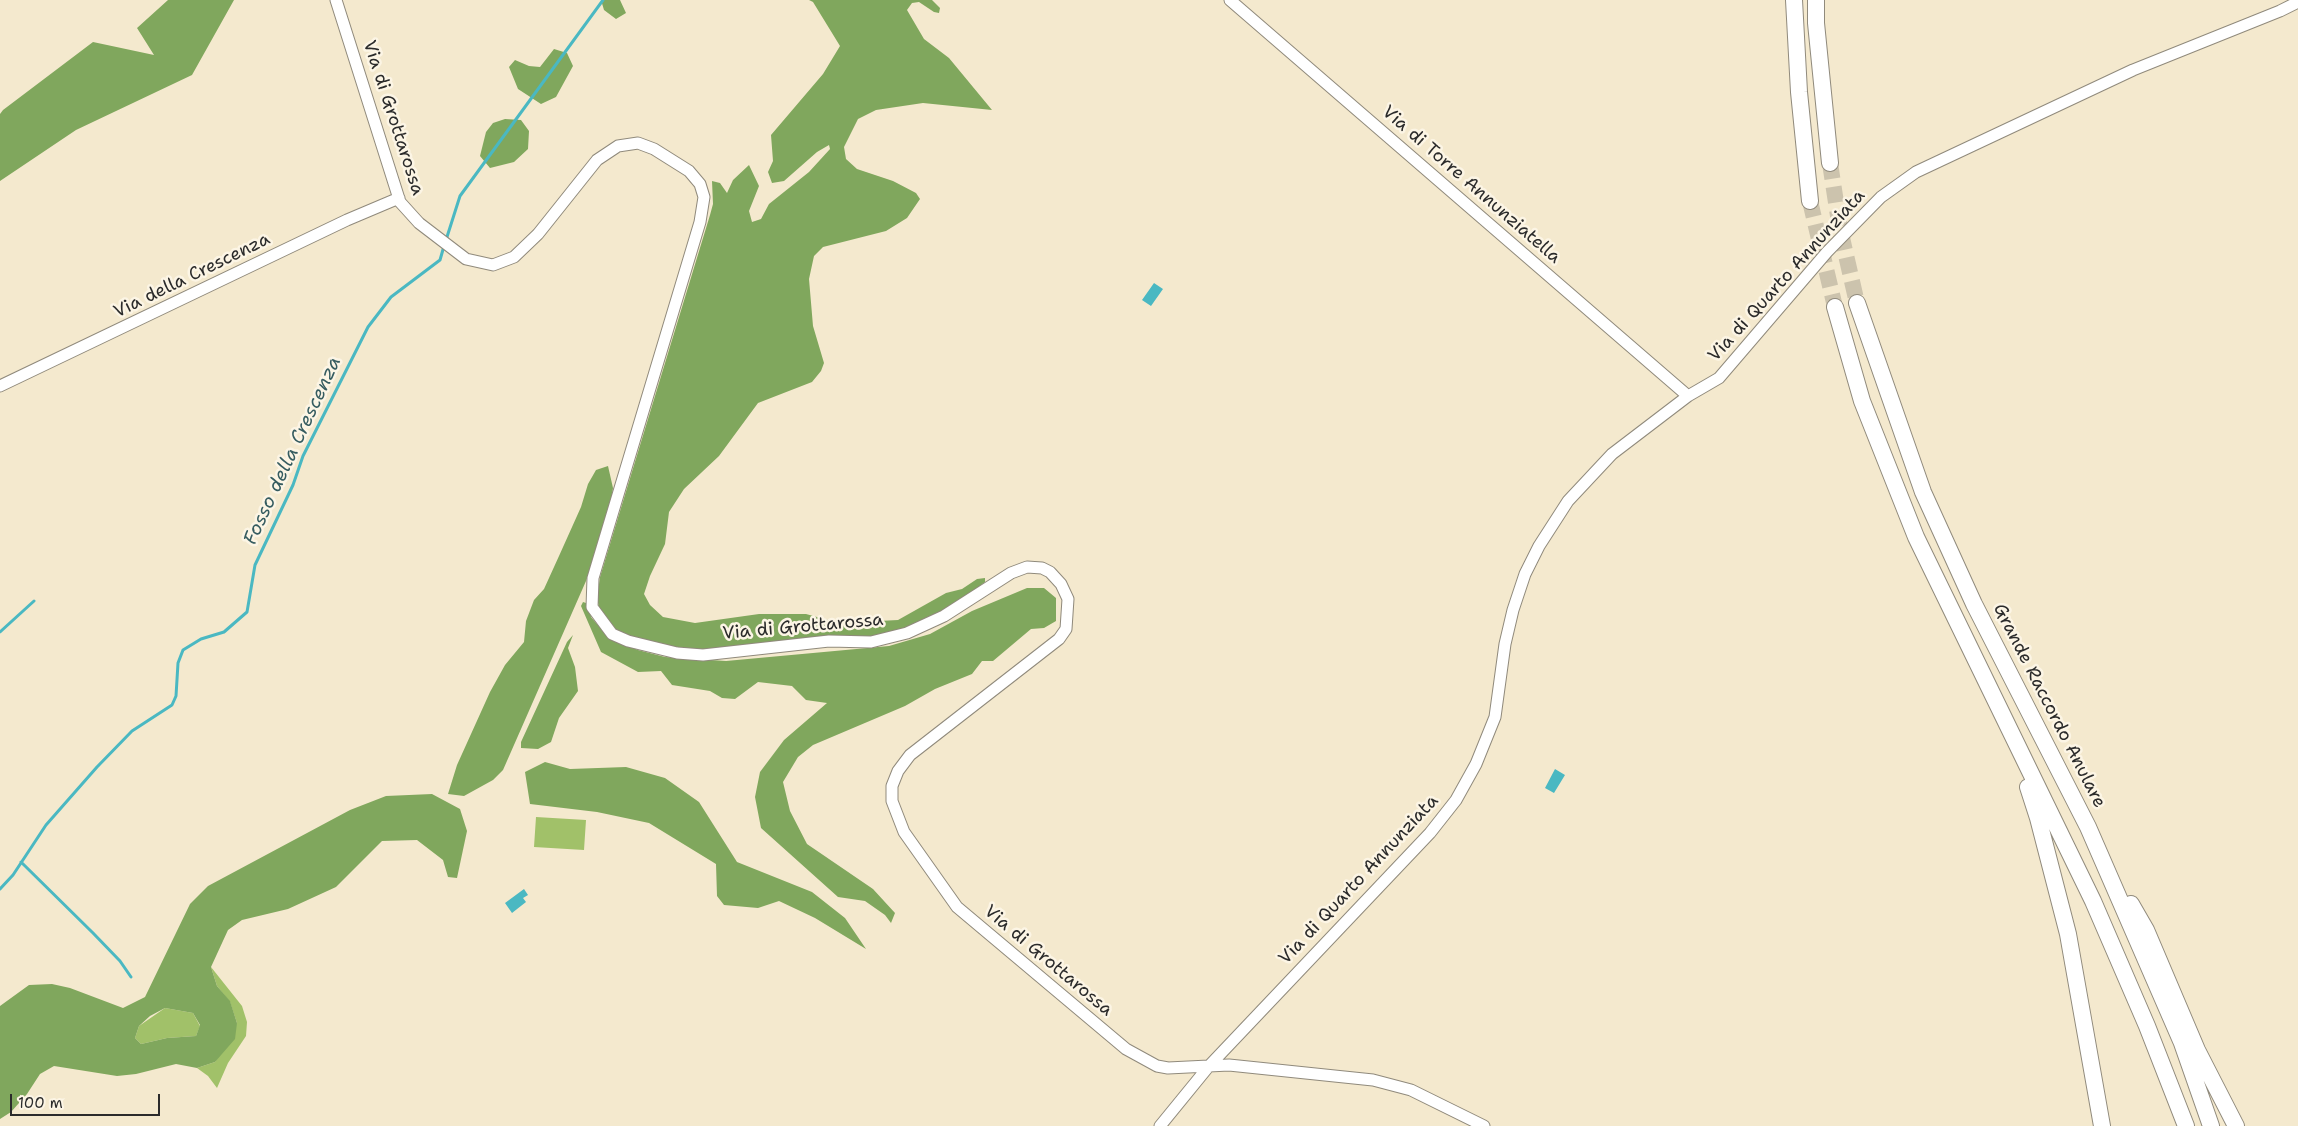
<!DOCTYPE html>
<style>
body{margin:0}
#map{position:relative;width:2298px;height:1126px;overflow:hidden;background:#f4e9ce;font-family:"Shantell Sans",sans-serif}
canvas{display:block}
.scale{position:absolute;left:10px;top:1094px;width:150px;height:22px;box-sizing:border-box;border:2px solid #2b2b2b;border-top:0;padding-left:6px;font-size:15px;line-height:18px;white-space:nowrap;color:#2b2b2b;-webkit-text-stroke:4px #fcf5e5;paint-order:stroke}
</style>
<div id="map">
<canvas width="2298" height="1126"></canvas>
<div class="scale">100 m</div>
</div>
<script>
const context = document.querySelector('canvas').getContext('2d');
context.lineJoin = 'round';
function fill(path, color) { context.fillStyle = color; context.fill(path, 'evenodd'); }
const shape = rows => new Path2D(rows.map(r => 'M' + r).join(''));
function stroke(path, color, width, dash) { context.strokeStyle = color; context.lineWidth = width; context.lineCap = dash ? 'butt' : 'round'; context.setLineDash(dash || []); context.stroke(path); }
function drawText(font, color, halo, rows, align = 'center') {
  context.font = font + ' "Shantell Sans",sans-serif'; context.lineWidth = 5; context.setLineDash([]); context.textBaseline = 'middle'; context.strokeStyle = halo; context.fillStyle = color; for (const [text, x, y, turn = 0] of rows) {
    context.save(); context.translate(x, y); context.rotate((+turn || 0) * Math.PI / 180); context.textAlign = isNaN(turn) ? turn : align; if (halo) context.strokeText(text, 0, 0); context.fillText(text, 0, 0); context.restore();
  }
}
const green = shape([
 [536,817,586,820,584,850,534,847],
 [211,967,242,1006,247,1022,246,1036,228,1063,217,1088,208,1076,197,1068,215,1062,237,1023,230,1002,217,986],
 [165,1008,193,1013,200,1026,196,1036,167,1038,141,1044,135,1038,139,1026]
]);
const forest = shape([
 [168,0,234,0,192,75,76,130,0,181,0,114,3,110,93,42,154,55,137,28],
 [601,0,620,0,626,13,616,19,604,10],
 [809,0,932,0,940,8,939,13,934,12,919,2,912,3,907,10,924,39,949,58,992,110,923,103,876,110,858,119,844,147,846,159,857,169,893,181,916,193,920,199,907,218,886,231,823,247,814,256,809,279,813,326,824,363,821,371,812,382,758,403,719,456,684,489,669,512,665,544,650,576,644,594,650,605,663,617,695,623,759,614,806,614,839,623,898,620,946,593,962,589,977,579,985,578,985,582,955,605,912,629,875,638,731,652,668,651,628,638,609,624,600,612,597,598,600,577,710,215,713,204,712,181,720,183,727,193,733,180,749,165,759,186,749,211,752,222,761,219,769,204,809,172,830,149,829,145,817,152,784,181,772,183,768,172,773,161,771,135,823,74,840,46,813,2],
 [554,49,567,53,573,66,556,97,541,104,518,89,509,67,515,60,529,66,540,67],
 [505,119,521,120,529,131,528,149,514,162,490,168,480,156,486,132,493,123],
 [608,466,613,488,610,513,586,581,503,770,493,780,464,796,448,794,457,765,490,692,505,665,524,642,526,621,534,600,544,589,559,556,581,507,588,484,596,470],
 [1027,588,1044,588,1056,598,1056,621,1044,628,1031,629,993,661,982,661,972,674,935,689,905,706,813,745,798,757,783,782,790,811,807,844,873,889,895,913,891,923,885,915,865,901,838,897,761,828,755,797,760,772,784,740,827,703,806,700,792,686,758,682,735,699,722,698,710,691,672,685,661,671,638,672,601,652,581,606,583,602,589,604,591,617,609,638,638,650,665,657,726,661,889,646,930,634,972,611],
 [573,635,568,648,575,667,578,691,559,718,551,742,538,749,521,748,521,742,567,642],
 [545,762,570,769,626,767,665,778,699,802,737,862,812,892,845,918,866,949,815,918,779,901,758,908,724,905,717,896,716,864,649,823,597,812,530,804,525,772],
 [432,794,460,809,467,831,457,878,448,877,443,860,417,840,382,841,336,887,288,909,242,920,228,930,211,967,217,986,230,1001,237,1023,235,1039,215,1062,197,1068,176,1064,136,1074,117,1076,54,1066,40,1074,27,1094,11,1112,0,1119,0,1006,29,985,52,984,70,988,123,1008,145,997,190,904,208,886,350,810,386,796],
 [165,1008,193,1013,200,1025,196,1036,167,1038,141,1044,135,1038,139,1026,150,1016]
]);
const water = shape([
 [1154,283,1163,289,1151,306,1142,300],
 [1555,769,1565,775,1554,793,1545,788],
 [524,889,528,895,523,898,526,902,512,913,505,903]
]);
const stream = shape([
 [446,240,460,196,603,0],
 [0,632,34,601],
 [21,862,93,933,120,961,131,977],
 [0,889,13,875,46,825,97,767,132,731,172,705,176,696,178,663,183,650,201,639,224,632,247,612,255,565,293,485,303,456,368,327,391,297,440,260,444,246]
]);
const highwayTunnel = shape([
 [1830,163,1840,229,1857,303],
 [1810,201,1835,307]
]);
const minor = shape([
 [336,0,400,202,419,223,466,259,493,265,514,257,538,234,597,160,618,146,638,143,654,149,689,171,700,184,704,197,700,222,593,578,592,607,612,634,628,641,677,653,703,655,829,641,871,642,907,633,944,616,1011,573,1027,567,1042,568,1050,572,1061,584,1068,599,1066,629,1059,639,910,755,898,771,892,786,892,801,904,832,957,907,1126,1049,1157,1066,1168,1068,1229,1065,1373,1080,1411,1090,1484,1126],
 [1230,0,1688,396],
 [0,386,347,220,399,198],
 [1160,1126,1209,1066,1430,833,1456,800,1476,764,1495,717,1505,644,1513,610,1525,574,1539,546,1568,501,1612,454,1688,396,1719,378,1827,252,1881,197,1916,172,2133,70,2280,11,2298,2]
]);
const highway = shape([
 [1794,0,1799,92,1810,201],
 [1816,0,1816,23,1830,163],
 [1857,303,1923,492,1974,604,2088,827,2182,1043,2211,1126],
 [1835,307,1862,401,1916,537,2093,901,2147,1026,2186,1126],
 [2028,787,2038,818,2068,934,2102,1126],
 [2131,904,2146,930,2197,1050,2236,1126]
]);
const streetNames = [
 ["Via di Grottarossa",393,118,72],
 ["Via di Torre Annunziatella",1471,185,41],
 ["Via della Crescenza",192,276,-26],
 ["Via di Quarto Annunziata",1787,276,-48],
 ["Via di Grottarossa",803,627,-5],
 ["Grande Raccordo Anulare",2049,706,63],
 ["Via di Quarto Annunziata",1359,880,-47],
 ["Via di Grottarossa",1048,961,40]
];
const waterNames = [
 ["Fosso della Crescenza",293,451,-65]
];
fill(green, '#a1c169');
fill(forest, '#80a75d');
fill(water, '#4ab8c2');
stroke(stream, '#4ab8c2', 3);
stroke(highwayTunnel, '#ccc3ad', 16, [16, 8]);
stroke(minor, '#908a7c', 13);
stroke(highway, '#908a7c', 18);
stroke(minor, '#fff', 11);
stroke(highway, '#fff', 16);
drawText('18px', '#2b2b2b', '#fcf5e5', streetNames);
drawText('italic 19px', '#365c60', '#fcf5e5', waterNames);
</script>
